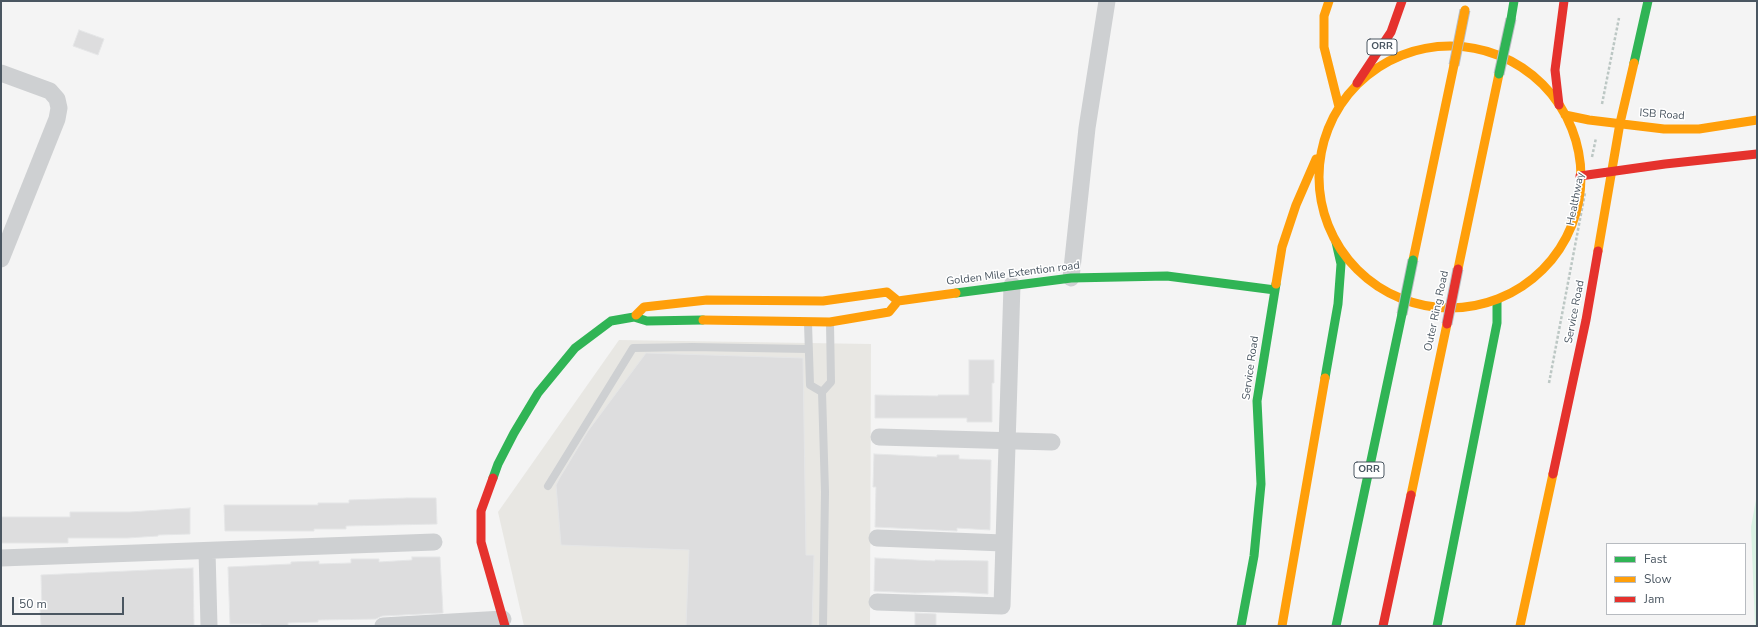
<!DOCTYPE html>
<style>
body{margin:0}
#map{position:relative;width:1758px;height:627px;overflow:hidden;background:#f4f4f4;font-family:"Nunito Sans",sans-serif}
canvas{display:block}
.frame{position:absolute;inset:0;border:2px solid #4a5661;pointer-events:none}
.legend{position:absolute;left:1606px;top:543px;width:140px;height:72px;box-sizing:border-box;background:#fff;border:1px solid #b7bbc0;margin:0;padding:5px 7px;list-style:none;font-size:12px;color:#4a5661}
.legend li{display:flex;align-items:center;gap:8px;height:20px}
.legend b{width:20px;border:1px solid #b7bbc0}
.scale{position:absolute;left:12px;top:597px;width:112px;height:18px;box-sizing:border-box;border:2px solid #4a5661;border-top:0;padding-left:5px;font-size:12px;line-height:14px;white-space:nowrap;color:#4a5661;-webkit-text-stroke:3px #fff;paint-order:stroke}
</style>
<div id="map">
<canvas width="1758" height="627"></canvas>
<div class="frame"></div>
<ul class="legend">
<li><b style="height:5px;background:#30b455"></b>Fast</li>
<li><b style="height:5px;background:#ff9f0a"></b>Slow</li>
<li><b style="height:5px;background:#e5322d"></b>Jam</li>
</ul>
<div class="scale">50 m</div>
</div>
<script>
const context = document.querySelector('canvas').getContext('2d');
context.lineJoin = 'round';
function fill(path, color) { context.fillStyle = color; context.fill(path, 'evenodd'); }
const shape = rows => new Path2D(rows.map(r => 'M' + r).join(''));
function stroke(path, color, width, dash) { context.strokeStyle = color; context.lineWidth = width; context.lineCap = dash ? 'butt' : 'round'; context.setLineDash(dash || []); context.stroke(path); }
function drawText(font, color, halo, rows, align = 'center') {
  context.font = font + ' "Nunito Sans",sans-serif'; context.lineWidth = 3; context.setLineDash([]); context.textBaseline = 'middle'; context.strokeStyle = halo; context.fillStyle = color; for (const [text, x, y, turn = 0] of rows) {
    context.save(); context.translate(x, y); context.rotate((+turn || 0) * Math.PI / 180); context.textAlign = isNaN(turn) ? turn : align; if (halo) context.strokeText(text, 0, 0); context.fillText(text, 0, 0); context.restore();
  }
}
const commercial = shape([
 [619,340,871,344,870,626,524,626,498,512]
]);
const green = shape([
 [1757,494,1757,626,1755,626,1751,527]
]);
const building = shape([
 [79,30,104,39,98,55,73,46,79,30],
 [646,353,803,358,806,555,814,555,812,626,686,626,689,550,561,545,556,485,559,479,588,431,646,353],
 [969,360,994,360,994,383,992,383,992,422,967,422,967,418,875,418,875,395,938,396,938,395,969,395,969,360],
 [874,454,937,457,937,455,959,455,959,459,991,460,990,530,957,528,957,531,875,527,876,487,873,487,874,454],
 [407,498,436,498,437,524,346,526,346,529,314,529,314,531,225,531,224,505,318,505,318,503,349,503,349,500,407,498],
 [190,508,190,534,158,535,158,536,127,538,68,538,68,543,1,543,1,517,70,517,70,512,130,512,190,508],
 [412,557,440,557,443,613,382,616,376,619,318,620,318,622,288,623,288,626,261,626,261,624,230,624,228,567,291,564,291,562,319,561,319,564,351,563,351,559,379,559,379,562,412,560,412,557],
 [875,558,935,561,935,560,988,561,988,594,956,592,915,593,874,591,875,558],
 [193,568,194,626,41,626,40,608,42,608,41,575,193,568],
 [915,613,936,614,936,626,915,626,915,613]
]);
const path = shape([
 [1602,104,1619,18],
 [1592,157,1596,138],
 [1549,383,1585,193]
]);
const lane = shape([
 [808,323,810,385,822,392,831,382,830,323],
 [822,392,825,492,823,626],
 [548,486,633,348,692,347,808,349]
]);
const street = shape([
 [1,73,50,91,57,99,59,108,57,119,1,259],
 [1071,278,1087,128,1107,1],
 [879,437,1052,442],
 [877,538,1003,543],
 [207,551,209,626],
 [1,558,434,542],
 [877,602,1002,606,1012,285],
 [383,626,503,619]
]);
const fast = shape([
 [1511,19,1514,1],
 [1634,63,1648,1],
 [956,293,1071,278,1167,276,1275,290],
 [1325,378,1338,304,1341,264,1336,242],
 [493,478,498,464,514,433,538,393,575,348,611,321,634,317,647,321,703,320],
 [1241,626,1254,556,1261,484,1257,401,1276,284],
 [1336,626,1402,314],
 [1437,626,1497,323,1497,300]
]);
const slow = shape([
 [1329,1,1324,16,1324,47,1339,107],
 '1319 177a131 131 0 1 1 262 0a131 131 0 1 1-262 0Z',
 [1565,115,1589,120,1664,129,1699,129,1757,120],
 [1598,251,1620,123,1634,63],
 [1413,260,1454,65],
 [1458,269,1499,74],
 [1276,284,1282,247,1296,205,1316,159],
 [636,315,644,307,707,300,823,301,887,292,898,301],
 [703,320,830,322,889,312,898,301,956,293],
 [1411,495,1447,324],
 [1282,626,1325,378],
 [1520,626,1553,474]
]);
const jam = shape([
 [1357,83,1391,32,1402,1],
 [1559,105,1555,70,1564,1],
 [1580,176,1665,164,1757,154],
 [1553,474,1586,320,1598,251],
 [493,478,481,511,481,542,505,626],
 [1383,626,1411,495]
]);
const fastBridge = shape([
 [1499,74,1511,19],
 [1402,314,1413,260]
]);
const slowBridge = shape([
 [1454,65,1465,10]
]);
const jamBridge = shape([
 [1447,324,1458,269]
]);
const shields = [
 [1382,47,30],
 [1369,470,30]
];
const shieldNames = [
 ["ORR",1382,47],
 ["ORR",1369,470]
];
const streetNames = [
 ["ISB Road",1662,115,4],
 ["Healthway",1576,199,-79],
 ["Golden Mile Extention road",1013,274,-7],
 ["Outer Ring Road",1437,311,-78],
 ["Service Road",1575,312,-79],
 ["Service Road",1251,368,-82]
];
fill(commercial, '#e8e7e3');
fill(green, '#d9f2e3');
fill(building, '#ddddde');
stroke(building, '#e5e6e7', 1);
stroke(path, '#bcc7c4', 2.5, [3, 2]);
stroke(lane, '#ced0d2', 8);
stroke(street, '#ced0d2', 17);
stroke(fast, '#30b455', 9);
stroke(slow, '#ff9f0a', 9);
stroke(jam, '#e5322d', 9);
stroke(fastBridge, '#b9bec3', 11, []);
stroke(slowBridge, '#b9bec3', 11, []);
stroke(jamBridge, '#b9bec3', 11, []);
stroke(fastBridge, '#30b455', 9);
stroke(slowBridge, '#ff9f0a', 9);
stroke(jamBridge, '#e5322d', 9);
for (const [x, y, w] of shields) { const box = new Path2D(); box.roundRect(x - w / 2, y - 8, w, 16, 3); context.fillStyle = '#fff'; context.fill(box); stroke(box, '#4a5661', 1); }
drawText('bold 10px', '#4a5661', null, shieldNames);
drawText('11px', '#4a5661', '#fff', streetNames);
</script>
